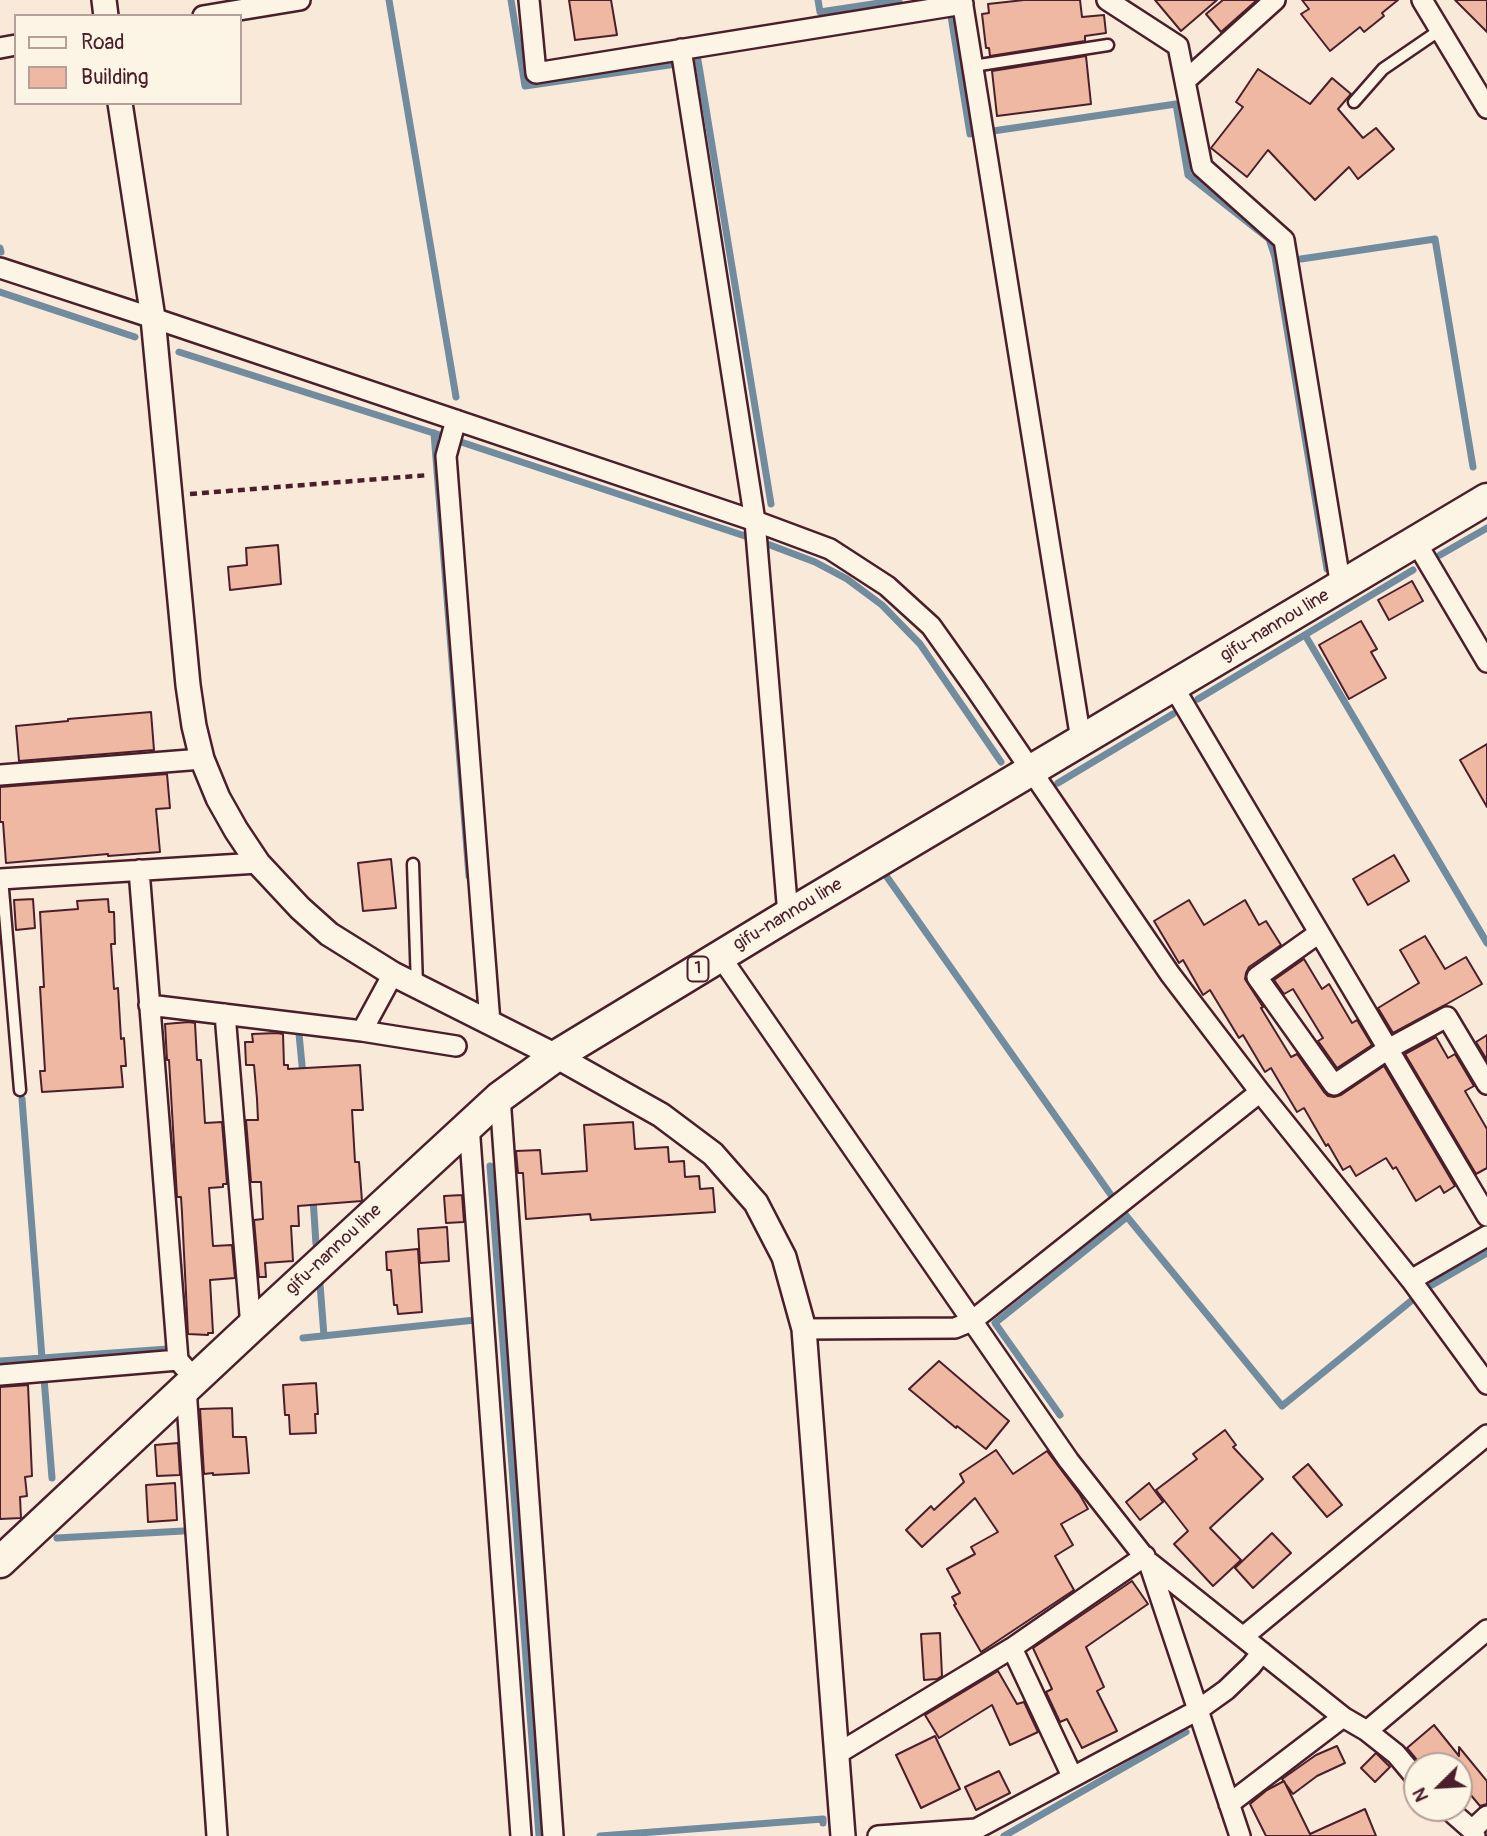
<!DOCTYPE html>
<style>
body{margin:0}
#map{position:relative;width:1487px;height:1836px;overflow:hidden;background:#f9e9d8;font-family:Pangolin,sans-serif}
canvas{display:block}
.legend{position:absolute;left:14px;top:14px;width:228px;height:91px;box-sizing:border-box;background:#fcf5e5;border:2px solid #b59f9b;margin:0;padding:9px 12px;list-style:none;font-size:21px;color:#4a1f2b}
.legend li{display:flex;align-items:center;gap:14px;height:35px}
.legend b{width:35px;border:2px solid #b59f9b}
.north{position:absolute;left:1403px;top:1752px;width:70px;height:70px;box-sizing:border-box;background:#fcf5e5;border:2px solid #b59f9b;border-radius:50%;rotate:246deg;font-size:19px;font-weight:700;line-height:28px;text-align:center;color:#4a1f2b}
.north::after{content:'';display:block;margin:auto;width:24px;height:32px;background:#4a1f2b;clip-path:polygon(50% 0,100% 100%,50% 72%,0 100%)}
</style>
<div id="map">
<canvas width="1487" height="1836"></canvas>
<ul class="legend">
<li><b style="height:9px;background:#fcf5e5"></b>Road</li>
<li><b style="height:19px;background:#eeb8a2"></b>Building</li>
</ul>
<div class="north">N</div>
</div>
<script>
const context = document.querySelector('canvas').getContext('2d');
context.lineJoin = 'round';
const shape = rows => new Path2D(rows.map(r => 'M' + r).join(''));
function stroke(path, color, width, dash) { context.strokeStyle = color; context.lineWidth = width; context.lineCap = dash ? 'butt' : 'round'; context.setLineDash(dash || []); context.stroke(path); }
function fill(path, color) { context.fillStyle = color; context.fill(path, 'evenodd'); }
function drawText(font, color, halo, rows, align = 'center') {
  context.font = font + ' Pangolin,sans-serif'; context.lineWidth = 7; context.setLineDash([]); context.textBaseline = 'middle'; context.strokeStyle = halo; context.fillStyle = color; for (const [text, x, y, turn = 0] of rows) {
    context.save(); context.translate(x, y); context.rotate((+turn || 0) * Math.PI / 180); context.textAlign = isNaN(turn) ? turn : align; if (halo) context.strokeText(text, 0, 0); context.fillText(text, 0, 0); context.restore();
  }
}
const stream = shape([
 [389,0,456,397],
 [511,0,525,86,676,64],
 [818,0,820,12,899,0],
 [951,16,970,134],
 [698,60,771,504],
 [993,131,1176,104,1188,175,1269,239,1275,257,1327,569],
 [0,248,1,252],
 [1301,259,1435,239,1473,467],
 [0,292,135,337],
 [179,352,446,437],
 [434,433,469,876],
 [458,441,748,537],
 [762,542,815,562,847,579,882,605,920,644,1001,762],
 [1440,555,1487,528],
 [1305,635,1487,943],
 [1198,699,1413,570],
 [1058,783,1173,714],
 [887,877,1111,1195],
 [299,1034,303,1075],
 [22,1099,42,1358],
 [490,1166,539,1836],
 [313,1198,316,1244],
 [1124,1213,1282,1406,1411,1301],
 [320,1284,324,1336],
 [1432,1285,1487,1253],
 [303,1338,475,1320],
 [0,1361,168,1349],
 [44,1378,52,1478],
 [1060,1415,995,1323,1127,1217],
 [57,1538,183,1531],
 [600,1836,823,1819,823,1823],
 [1004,1836,1186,1732]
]);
const building = shape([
 [569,0,611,0,617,35,575,40,569,0],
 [1024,0,1080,0,1082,17,1104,15,1106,33,1085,36,1085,41,990,56,989,48,986,48,982,14,989,13,988,4,1024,0],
 [1155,0,1217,0,1181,31,1155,0],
 [1223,0,1257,0,1221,32,1206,14,1223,0],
 [1302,0,1398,0,1382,13,1384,16,1364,32,1360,27,1330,51,1301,14,1309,9,1302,0],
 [1455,0,1487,0,1487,32,1455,0],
 [1086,56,1091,104,997,116,992,71,1086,56],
 [1258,69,1310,104,1332,78,1351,94,1338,109,1363,138,1376,128,1394,149,1358,179,1349,167,1315,200,1268,150,1247,177,1211,148,1243,107,1236,102,1258,69],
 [278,545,281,584,230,590,228,567,247,565,246,548,278,545],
 [1412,581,1423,601,1389,620,1378,600,1412,581],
 [1361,621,1377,649,1371,652,1386,678,1349,699,1319,645,1361,621],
 [151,712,154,750,19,761,16,726,68,721,68,719,151,712],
 [1487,744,1487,807,1460,760,1487,744],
 [167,774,170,808,156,809,160,852,108,856,108,854,6,863,3,822,0,822,0,787,167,774],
 [1394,855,1409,881,1368,905,1353,879,1394,855],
 [391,859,396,908,363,911,358,863,391,859],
 [33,899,35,928,16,930,14,900,33,899],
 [108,899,109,912,114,912,115,944,111,944,114,989,118,988,121,1039,124,1038,126,1066,121,1066,123,1087,42,1092,40,1071,45,1071,40,987,44,987,40,912,78,909,77,901,108,899],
 [1189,900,1204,925,1245,900,1259,925,1266,921,1281,945,1249,967,1246,973,1245,979,1263,1007,1261,1008,1291,1057,1297,1054,1324,1092,1328,1096,1334,1097,1341,1095,1384,1066,1455,1186,1444,1193,1440,1186,1416,1201,1396,1167,1393,1169,1386,1158,1356,1176,1350,1166,1343,1170,1328,1144,1326,1146,1304,1108,1297,1112,1271,1068,1265,1072,1243,1035,1239,1038,1210,990,1203,995,1183,960,1179,963,1154,921,1189,900],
 [1425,936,1445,969,1466,957,1482,984,1445,1005,1393,1033,1378,1008,1419,983,1400,950,1425,936],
 [1304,959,1322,989,1329,984,1352,1023,1357,1020,1372,1045,1337,1068,1318,1041,1323,1038,1293,989,1284,994,1274,980,1304,959],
 [189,1022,195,1023,197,1060,201,1060,205,1123,222,1122,227,1184,223,1184,223,1187,209,1188,213,1246,232,1245,235,1278,210,1280,213,1333,208,1333,208,1335,188,1334,182,1213,181,1197,177,1197,169,1060,167,1060,165,1024,189,1022],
 [277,1033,283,1034,284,1065,288,1065,288,1069,360,1065,363,1110,352,1110,355,1162,359,1162,362,1201,298,1206,299,1226,291,1226,293,1261,265,1263,266,1277,259,1277,254,1220,263,1219,261,1182,251,1182,246,1120,258,1120,257,1099,254,1065,246,1065,245,1042,253,1042,252,1034,277,1033],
 [1487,1035,1487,1060,1476,1042,1487,1035],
 [1436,1037,1448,1058,1455,1054,1474,1086,1465,1091,1487,1129,1487,1168,1476,1174,1405,1054,1436,1037],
 [633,1122,635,1149,668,1147,669,1162,684,1161,685,1177,699,1176,700,1189,713,1188,715,1212,591,1220,590,1214,526,1219,523,1173,518,1173,516,1151,540,1150,542,1174,587,1171,584,1125,633,1122],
 [462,1195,464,1222,446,1223,444,1196,462,1195],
 [447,1227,449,1261,420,1263,418,1229,447,1227],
 [418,1249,422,1312,398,1314,397,1305,394,1305,391,1270,387,1270,386,1252,418,1249],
 [939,1361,1009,1421,986,1449,957,1426,956,1428,909,1389,939,1361],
 [316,1383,318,1414,315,1414,316,1433,290,1434,289,1415,285,1415,283,1385,316,1383],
 [28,1385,32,1476,25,1477,27,1496,20,1497,21,1518,0,1519,0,1387,28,1385],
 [232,1408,233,1437,246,1437,249,1473,213,1475,213,1473,204,1474,200,1409,232,1408],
 [1225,1430,1236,1445,1233,1447,1263,1479,1210,1528,1241,1560,1213,1586,1174,1544,1188,1531,1156,1490,1197,1459,1193,1454,1225,1430],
 [178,1443,180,1475,157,1476,155,1445,178,1443],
 [996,1450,1013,1474,1047,1451,1080,1495,1088,1509,1061,1524,1073,1545,1055,1556,1074,1590,981,1652,954,1605,956,1604,952,1597,960,1593,947,1569,975,1554,971,1547,998,1532,975,1498,922,1547,906,1530,931,1506,934,1510,964,1482,960,1474,996,1450],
 [1308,1464,1342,1505,1327,1517,1293,1477,1308,1464],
 [175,1483,177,1520,148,1522,146,1485,175,1483],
 [1149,1483,1163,1502,1140,1520,1126,1502,1149,1483],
 [1272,1533,1291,1553,1253,1588,1235,1568,1272,1533],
 [1132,1581,1148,1604,1086,1647,1104,1687,1097,1691,1117,1731,1082,1748,1067,1719,1060,1722,1046,1692,1052,1689,1033,1648,1132,1581],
 [940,1633,942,1676,937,1679,924,1680,921,1634,940,1633],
 [998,1671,1017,1704,1024,1702,1038,1732,1010,1745,992,1705,939,1738,925,1715,998,1671],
 [1434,1725,1459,1756,1459,1747,1487,1781,1487,1804,1480,1806,1459,1781,1459,1766,1422,1766,1407,1748,1434,1725],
 [935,1736,960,1789,921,1808,896,1755,935,1736],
 [1337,1746,1345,1763,1317,1776,1293,1794,1282,1779,1316,1755,1337,1746],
 [1376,1753,1390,1767,1375,1782,1361,1768,1376,1753],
 [999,1771,1010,1793,976,1810,965,1787,999,1771],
 [1284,1781,1310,1834,1365,1809,1376,1836,1266,1836,1250,1804,1267,1790,1284,1781]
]);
const path = shape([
 [190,494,429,475]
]);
const service = shape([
 [973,66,1108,45],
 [1354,102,1383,69,1440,30],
 [413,864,417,986],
 [2,878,20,1090]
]);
const minor = shape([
 [529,0,536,73,963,4],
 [962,0,1081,740],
 [1107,0,1178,46,1202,167,1284,240,1341,587],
 [1422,0,1487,108],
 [203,16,300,0],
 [0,48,16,45],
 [681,49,755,521,788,915],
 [1185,81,1275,0],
 [0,268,153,318,755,521,830,549,887,586,931,626,975,688,1170,974,1260,1092,1411,1280,1487,1384],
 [456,420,446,456,490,1023],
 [1416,542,1487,662],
 [1173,686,1487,1216],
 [0,775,202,759],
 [139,870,178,1360],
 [0,879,258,863],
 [1319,933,1257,977,1334,1085,1388,1049,1447,1017,1487,1084],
 [720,956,1069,1461,1149,1563,1240,1836],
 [149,1005,362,1031,393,974],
 [225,1014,251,1327],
 [362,1031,456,1046],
 [500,1097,553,1836],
 [469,1125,521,1836],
 [1411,1280,1487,1236],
 [804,1329,955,1328,972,1321,1260,1092],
 [0,1375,178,1360,185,1368],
 [186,1388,217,1836],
 [1150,1563,1343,1717,1367,1731,1396,1754,1417,1779],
 [1243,1637,1487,1435],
 [1367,1731,1487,1630],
 [837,1754,1012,1648],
 [1072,1776,1012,1648,1145,1556],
 [1229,1804,1343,1717],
 [1447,1808,1472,1830,1475,1836],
 [1472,1830,1487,1816],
 [878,1836,976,1829,1198,1710,1226,1690,1251,1666,1262,1652]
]);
const tertiary = shape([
 [104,0,106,16],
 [120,103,153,318,188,685,194,726,202,759,218,798,236,830,258,863,300,908,329,934,393,974,556,1056,661,1115,713,1154,756,1203,784,1257,804,1329,843,1836]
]);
const primary = shape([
 [0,1562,251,1327,500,1097,556,1056,788,915,1487,499]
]);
const shields = [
 [698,969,21]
];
const shieldNames = [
 ["1",698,969]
];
const streetNames = [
 ["gifu-nannou line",1275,626,-31],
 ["gifu-nannou line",788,915,-31],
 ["gifu-nannou line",334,1250,-43]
];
stroke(stream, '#708c9e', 7);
fill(building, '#eeb8a2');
stroke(building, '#4a1f2b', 2);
stroke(service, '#4a1f2b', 15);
stroke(minor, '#4a1f2b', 24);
stroke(tertiary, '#4a1f2b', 28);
stroke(primary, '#4a1f2b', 35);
stroke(path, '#4a1f2b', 4.5, [7, 5]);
stroke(service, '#fcf5e5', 10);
stroke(minor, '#fcf5e5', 19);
stroke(tertiary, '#fcf5e5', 23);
stroke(primary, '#fcf5e5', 30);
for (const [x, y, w] of shields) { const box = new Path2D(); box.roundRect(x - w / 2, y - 12.5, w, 25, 5); context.fillStyle = '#fcf5e5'; context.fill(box); stroke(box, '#4a1f2b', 2); }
drawText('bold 16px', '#4a1f2b', null, shieldNames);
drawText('18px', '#4a1f2b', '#fcf5e5', streetNames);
</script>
